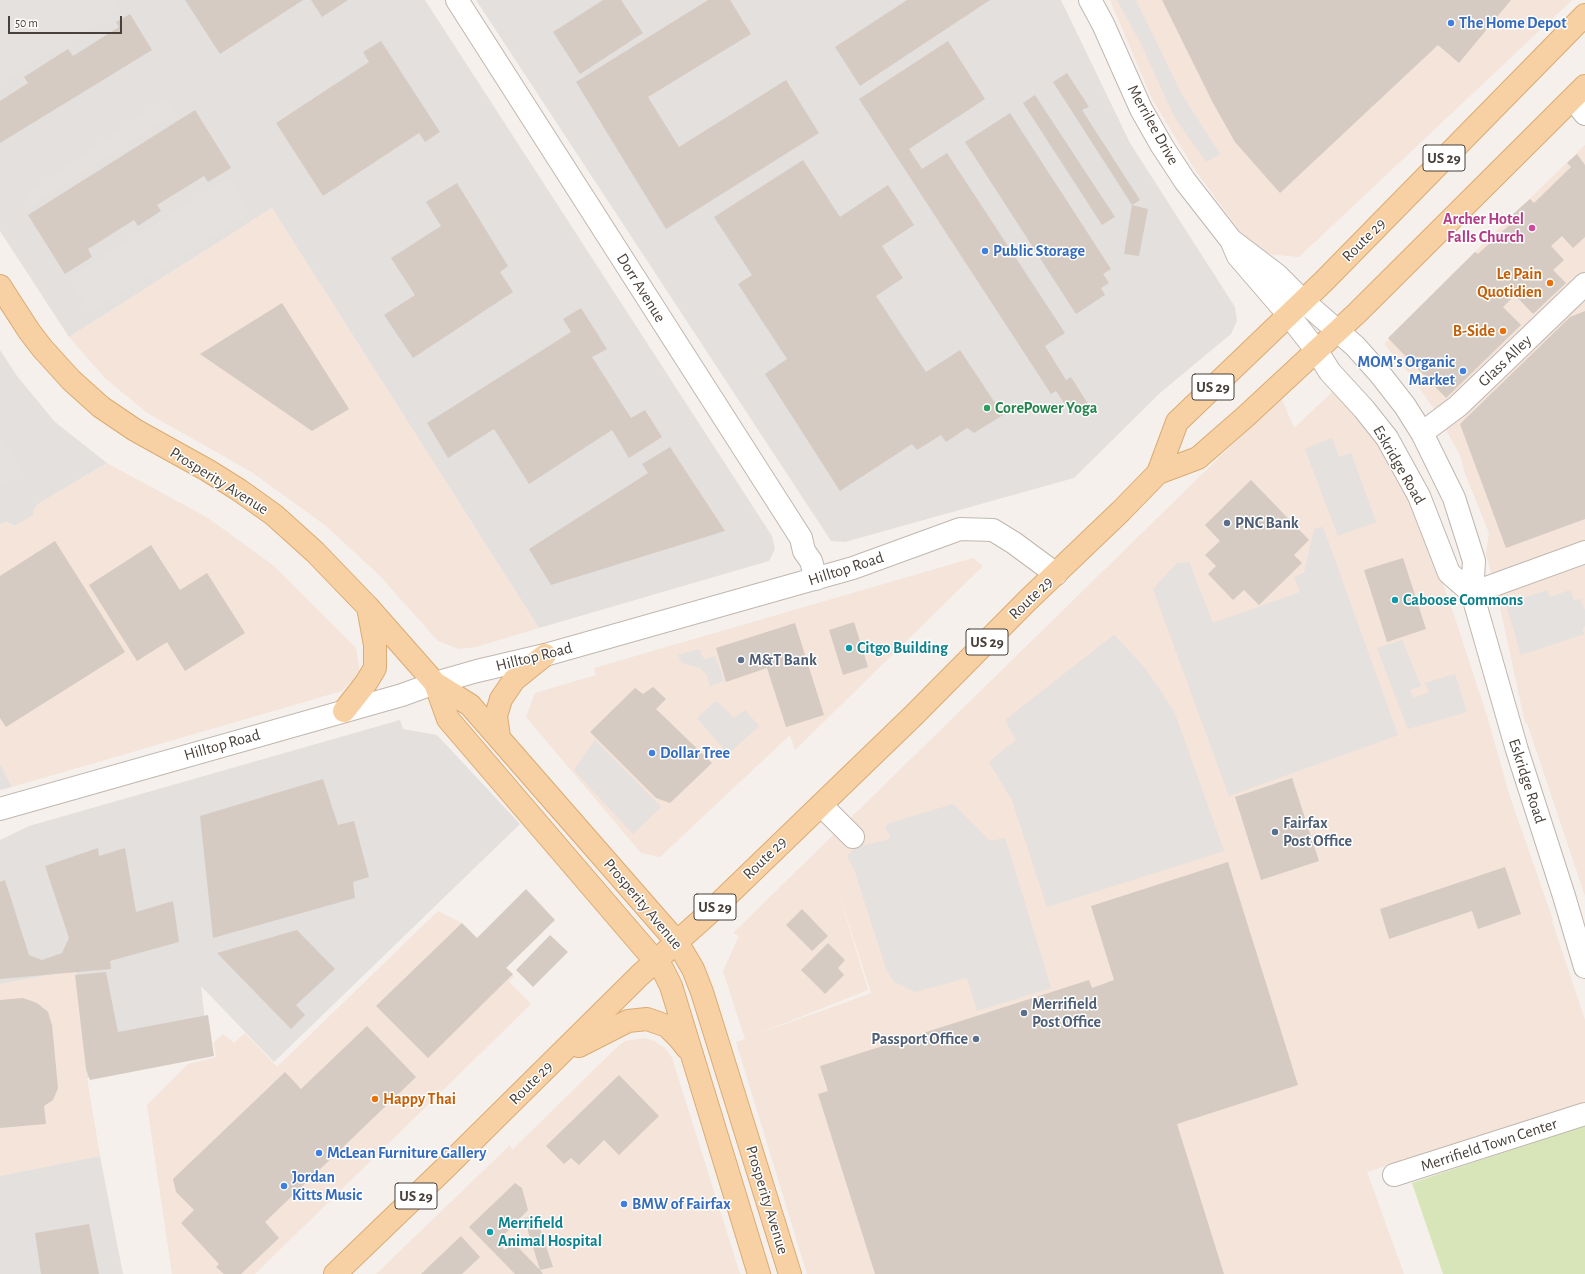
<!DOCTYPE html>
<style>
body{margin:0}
#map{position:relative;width:1585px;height:1274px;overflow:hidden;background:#f5f0ec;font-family:"Alegreya Sans",sans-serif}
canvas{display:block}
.scale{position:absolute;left:8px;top:16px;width:114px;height:18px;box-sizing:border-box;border:2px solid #48403a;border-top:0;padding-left:5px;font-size:12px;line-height:14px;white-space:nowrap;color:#48403a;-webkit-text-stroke:3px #fff;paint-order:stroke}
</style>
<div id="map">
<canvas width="1585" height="1274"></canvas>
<div class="scale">50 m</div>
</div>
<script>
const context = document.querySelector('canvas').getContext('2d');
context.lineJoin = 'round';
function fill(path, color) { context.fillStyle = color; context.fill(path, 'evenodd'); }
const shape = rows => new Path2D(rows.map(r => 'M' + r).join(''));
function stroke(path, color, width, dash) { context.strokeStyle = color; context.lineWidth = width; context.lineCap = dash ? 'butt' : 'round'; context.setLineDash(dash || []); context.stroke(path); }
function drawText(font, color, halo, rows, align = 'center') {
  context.font = font + ' "Alegreya Sans",sans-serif'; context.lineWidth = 3; context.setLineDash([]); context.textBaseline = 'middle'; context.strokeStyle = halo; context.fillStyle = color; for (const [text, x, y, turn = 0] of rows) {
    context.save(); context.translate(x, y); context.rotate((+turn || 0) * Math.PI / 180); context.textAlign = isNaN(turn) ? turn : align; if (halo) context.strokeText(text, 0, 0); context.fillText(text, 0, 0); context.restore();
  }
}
const commercial = shape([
 [1110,0,1572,0,1299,257,1256,253,1195,170,1152,99],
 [1585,145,1585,896,1527,723,1525,723,1498,598,1486,554,1489,533,1464,471,1460,455,1451,439,1434,409,1408,372,1384,344,1451,275],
 [272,208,539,628,476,647,459,649,438,641,380,576,325,525,250,471,147,413,105,378,69,337],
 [1332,392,1352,409,1375,439,1396,474,1395,475,1407,495,1427,540,1455,618,1488,719,1509,794,1553,920,1552,921,1585,1020,1585,1103,1367,1172,1404,1274,807,1274,736,1042,745,1039,723,971,739,936,733,933,1281,397,1294,428],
 [836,884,871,993,755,1035,868,990],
 [107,463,208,518,274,566,356,648,360,673,342,691,12,787,0,764,0,524,7,522,13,526,33,515,34,509,38,504],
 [973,558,983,566,795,750,790,735,660,857,641,853,526,717,535,693,596,675,594,668],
 [438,911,462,923,514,976,509,982,531,1004,255,1274,172,1274,147,1105,188,1064,216,1057,214,1042,223,1034,234,1043,245,1033,277,1067],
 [76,970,87,1078,100,1156,0,1176,0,984],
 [644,1038,654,1041,665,1048,672,1058,740,1274,376,1274,510,1145,512,1150,616,1048,625,1041]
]);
const industrial = shape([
 [0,0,425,0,772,536,775,549,769,561,539,628,272,208,69,337,0,231],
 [476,0,1061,0,1130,143,1235,307,1237,321,1231,334,1160,393,1074,478,845,542,831,541],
 [0,350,17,376,55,422,107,463,38,504,34,509,33,515,14,526,7,522,0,524],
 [400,720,403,729,437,735,520,824,274,1062,201,986,209,1057,87,1078,76,970,0,984,0,840,29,826],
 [0,764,12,787,0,790],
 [100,1156,123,1274,0,1274,0,1176]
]);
const green = shape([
 [1585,1125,1585,1274,1443,1274,1412,1183]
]);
const parking = shape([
 [0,0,114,0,120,10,0,84],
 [1117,0,1136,0,1182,95,1220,154,1206,162,1174,116,1141,44],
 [167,98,175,112,31,206,24,195],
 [228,178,250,213,90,313,68,278],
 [0,436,23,471,0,486],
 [1332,438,1339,457,1351,453,1376,522,1338,536,1305,449],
 [1323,527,1398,735,1229,796,1153,589,1177,563,1189,562,1213,623,1300,592,1294,577,1304,573,1314,529],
 [1547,590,1550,597,1570,590,1574,600,1580,599,1585,610,1585,626,1582,628,1584,634,1521,655,1506,604],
 [1114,635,1145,668,1174,711,1224,851,1047,907,1012,800,989,762,1016,740,1005,720],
 [1402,640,1421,686,1410,690,1413,698,1429,692,1425,683,1455,674,1467,712,1408,729,1377,648],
 [699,649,704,659,707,659,715,656,724,681,710,686,707,675,700,668,682,663,678,655],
 [716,701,734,718,745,710,759,726,728,754,697,718],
 [595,740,661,807,633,834,574,770],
 [953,804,990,841,1005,838,1051,988,977,1011,967,978,915,992,893,981,886,968,854,869,847,856,861,843,865,845,887,840,891,836,885,828,887,824]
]);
const building = shape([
 [185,0,303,0,220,54],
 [311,0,348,0,322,17],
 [603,0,621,0,643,33,580,74,553,32],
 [708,0,730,0,751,34,648,97,679,147,786,80,819,133,666,229,576,82],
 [907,0,990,0,860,86,835,47],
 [1162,0,1511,0,1459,63,1438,45,1280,193,1235,142,1213,103],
 [130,14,152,50,0,143,0,101,28,83,24,77,68,49,73,56,119,27,116,22],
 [381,41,440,132,425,142,419,133,323,196,276,123,369,62,363,52],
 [948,41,985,99,909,149,922,169,947,153,1065,333,1045,346,1066,380,1071,377,1088,404,1072,415,1056,391,1051,394,859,99],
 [1067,73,1089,107,1082,110,1140,200,1132,205,1148,209,1139,256,1124,254,1132,205,1053,82],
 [1035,95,1115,217,1102,225,1023,103],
 [195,110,231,168,208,182,204,176,157,205,161,211,138,226,134,220,88,249,92,257,65,274,28,215],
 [1010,113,1111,269,1103,274,1109,283,1101,288,1105,295,1076,314,965,142],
 [1577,154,1585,165,1585,237,1573,248,1562,236,1551,246,1564,260,1553,270,1566,283,1533,314,1515,295,1503,307,1521,325,1446,398,1388,338,1475,252,1478,254,1517,218,1513,214,1530,199,1534,203,1571,167,1567,163],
 [803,160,840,217,888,185,914,225,882,246,903,278,876,296,926,372,960,350,1003,415,974,433,967,428,946,442,941,435,917,450,912,444,840,491,765,374,787,359,738,284,752,275,714,217],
 [457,183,508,266,500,272,513,292,413,358,384,315,415,295,391,258,441,226,426,202],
 [282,303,349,409,312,431,200,354],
 [581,308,607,349,592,357,631,418,645,410,662,437,629,458,612,430,529,484,494,429,448,458,427,423,571,332,563,319],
 [1585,311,1585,519,1506,548,1460,424,1570,317],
 [670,447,725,531,551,585,529,549,648,473,642,464],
 [1251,480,1309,540,1294,555,1302,563,1259,605,1244,590,1233,600,1208,574,1216,566,1205,555,1220,541,1205,525],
 [55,541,125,652,6,727,0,718,0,576],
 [151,545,180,590,207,573,245,633,185,671,167,642,137,661,89,585],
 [1403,558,1426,629,1387,642,1364,570],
 [854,622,868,667,843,675,829,630],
 [795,623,824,715,786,727,767,668,726,682,716,648],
 [653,687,666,699,656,709,712,763,670,803,656,798,590,732,635,688,643,694],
 [1292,778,1319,861,1261,880,1235,797],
 [323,779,338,825,354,821,369,877,353,882,355,898,213,938,200,816],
 [98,848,99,856,125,848,136,912,173,901,179,942,110,961,111,969,0,979,0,882,5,880,29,955,42,960,62,953,69,938,45,866],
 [1228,862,1298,1085,1177,1124,1224,1274,875,1274,818,1094,828,1091,820,1066,1089,980,1092,988,1114,980,1091,906],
 [1505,867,1521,914,1478,929,1472,911,1389,939,1380,909],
 [526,889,555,920,506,968,513,974,428,1058,376,1006,462,923,477,938],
 [802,909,828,936,812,951,786,925],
 [297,930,335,969,296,1005,305,1015,291,1029,217,953],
 [550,935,568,952,533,987,516,970],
 [828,943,845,960,838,968,844,975,825,994,801,970],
 [106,972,118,1032,208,1015,214,1056,90,1080,86,1069,75,975],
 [23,998,37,1003,48,1012,52,1025,58,1088,53,1100,44,1106,46,1124,0,1128,0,1000],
 [367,1026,416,1077,265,1222,279,1238,241,1274,224,1274,216,1267,219,1264,181,1223,194,1210,176,1192,173,1179,285,1072,301,1089],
 [619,1075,659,1116,619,1155,604,1140,579,1165,571,1158,564,1164,546,1146],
 [515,1183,522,1188,528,1210,503,1236,506,1240,500,1245,505,1250,513,1242,540,1270,524,1218,536,1216,553,1267,540,1270,543,1274,515,1274,469,1227],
 [89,1224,99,1274,41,1274,35,1233],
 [461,1236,480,1257,462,1274,421,1274]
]);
const minor = shape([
 [457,0,801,538,804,551,811,561,816,579],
 [1090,0,1103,24,1141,109,1162,146,1185,181,1231,240,1238,256,1288,314,1316,350,1330,372,1364,409,1387,438,1419,496,1449,573,1472,593],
 [1573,99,1585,114],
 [1231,240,1277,275,1302,300,1355,346,1380,374,1405,406,1422,433,1454,498,1474,561,1472,593,1517,750,1564,896,1585,967],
 [1422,433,1458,406,1585,284],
 [1472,593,1585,552],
 [821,805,853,837],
 [0,809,402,695,435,683,477,671,545,655,853,568,960,529,993,530,1014,543,1056,574],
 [1394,1175,1585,1114]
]);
const major = shape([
 [0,286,29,331,42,348,71,380,101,407,135,430,207,470,239,490,274,515,315,552,368,607,435,683,470,705,677,942,693,969,702,992,790,1274],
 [1158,473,1198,458,1245,417,1357,313,1585,86],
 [435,683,448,719,663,970,671,986,759,1274],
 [344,711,366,683,375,668,375,645,368,607],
 [499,737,496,716,501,699,514,680,545,655],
 [579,1046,628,1021,647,1019,667,1026,679,1038,687,1048],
 [335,1274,443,1170,640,975,707,915,914,715,1028,600,1121,511,1158,473,1177,422,1324,281,1585,15]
]);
const markers = [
 [1451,23,4,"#3f7fe0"],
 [1532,228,4,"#d1479c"],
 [985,251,4,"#3f7fe0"],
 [1550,283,4,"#e8710a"],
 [1503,331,4,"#e8710a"],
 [1463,371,4,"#3f7fe0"],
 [987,408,4,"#2e9e5b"],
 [1227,523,4,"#5c6f8a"],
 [1395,600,4,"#0f9aa8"],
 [849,648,4,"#0f9aa8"],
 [741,660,4,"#5c6f8a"],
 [652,753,4,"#3f7fe0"],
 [1275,832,4,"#5c6f8a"],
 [1024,1013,4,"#5c6f8a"],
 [976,1039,4,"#5c6f8a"],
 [375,1099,4,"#e8710a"],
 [319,1153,4,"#3f7fe0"],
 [284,1186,4,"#3f7fe0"],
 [624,1204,4,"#3f7fe0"],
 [490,1232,4,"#0f9aa8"]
];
const shields = [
 [1444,158,42],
 [1213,387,42],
 [987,642,42],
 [715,907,42],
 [416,1196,42]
];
const shieldNames = [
 ["US 29",1444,158],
 ["US 29",1213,387],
 ["US 29",987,642],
 ["US 29",715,907],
 ["US 29",416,1196]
];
const shopNames = [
 ["The Home Depot",1459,23],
 ["Public Storage",993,251],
 ["MOM's Organic",1455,362,"right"],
 ["Market",1455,380,"right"],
 ["Dollar Tree",660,753],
 ["McLean Furniture Gallery",327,1153],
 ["Jordan",292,1177],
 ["Kitts Music",292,1195],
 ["BMW of Fairfax",632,1204]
];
const streetNames = [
 ["Merrilee Drive",1153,125,61],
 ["Route 29",1364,240,-45],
 ["Dorr Avenue",641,288,58],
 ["Glass Alley",1505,361,-44],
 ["Eskridge Road",1399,465,60],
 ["Prosperity Avenue",219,481,32],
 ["Hilltop Road",846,569,-18],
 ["Route 29",1031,598,-44],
 ["Hilltop Road",534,657,-14],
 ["Hilltop Road",222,745,-16],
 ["Eskridge Road",1527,781,72],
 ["Route 29",765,858,-44],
 ["Prosperity Avenue",643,904,50],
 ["Route 29",531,1083,-45],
 ["Merrifield Town Center",1489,1145,-18],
 ["Prosperity Avenue",767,1200,73]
];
const hotelNames = [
 ["Archer Hotel",1524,219],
 ["Falls Church",1524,237]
];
const foodNames = [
 ["Le Pain",1542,274],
 ["Quotidien",1542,292],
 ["B-Side",1495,331],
 ["Happy Thai",383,1099,"left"]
];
const leisureNames = [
 ["CorePower Yoga",995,408]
];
const serviceNames = [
 ["PNC Bank",1235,523],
 ["M&T Bank",749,660],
 ["Fairfax",1283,823],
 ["Post Office",1283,841],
 ["Merrifield",1032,1004],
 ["Post Office",1032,1022],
 ["Passport Office",968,1039,"right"]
];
const cultureNames = [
 ["Caboose Commons",1403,600],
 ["Citgo Building",857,648],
 ["Merrifield",498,1223],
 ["Animal Hospital",498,1241]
];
fill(commercial, '#f4e4d9');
fill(industrial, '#e4e0dd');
fill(green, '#d8e5b8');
fill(parking, '#e4e1df');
fill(building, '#d5cbc2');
stroke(minor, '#c0b7af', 24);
stroke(major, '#dbab73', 24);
stroke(minor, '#fff', 22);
stroke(major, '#f7d1a3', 22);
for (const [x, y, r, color] of markers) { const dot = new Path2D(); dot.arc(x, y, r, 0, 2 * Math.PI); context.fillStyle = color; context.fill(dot); stroke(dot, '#fff', 1.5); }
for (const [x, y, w] of shields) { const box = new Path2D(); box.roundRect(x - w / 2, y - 13, w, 26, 3); context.fillStyle = '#fff'; context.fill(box); stroke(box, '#48403a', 1); }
drawText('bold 15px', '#48403a', null, shieldNames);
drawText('bold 16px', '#366cbe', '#fff', shopNames, 'left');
drawText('16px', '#48403a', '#fff', streetNames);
drawText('bold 16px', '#b23c85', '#fff', hotelNames, 'right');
drawText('bold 16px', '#c56008', '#fff', foodNames, 'right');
drawText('bold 16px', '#27864d', '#fff', leisureNames, 'left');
drawText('bold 16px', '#4e5e75', '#fff', serviceNames, 'left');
drawText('bold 16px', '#0d838f', '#fff', cultureNames, 'left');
</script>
